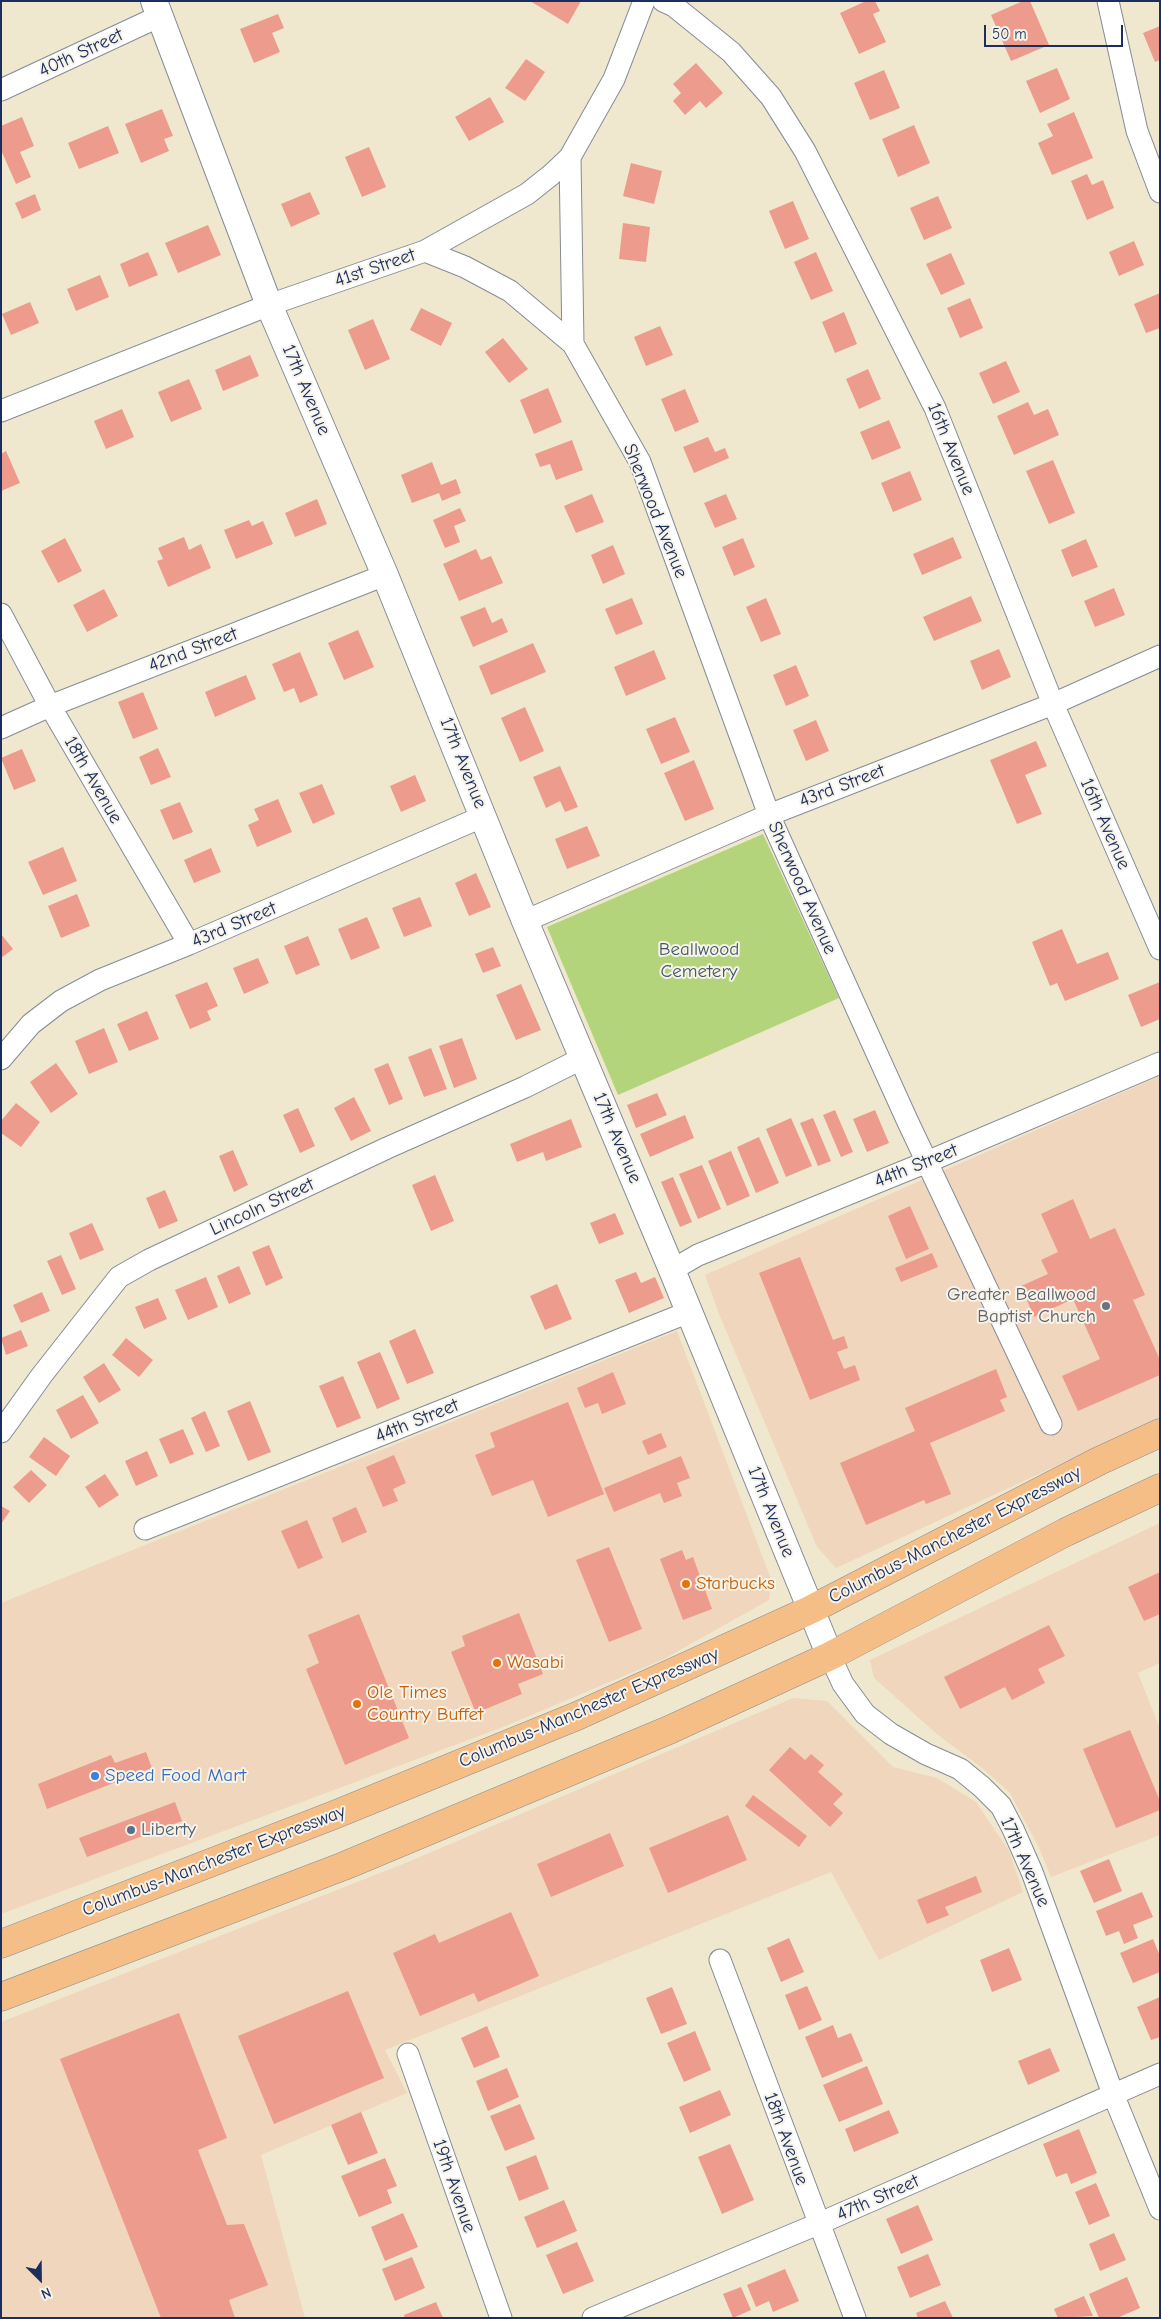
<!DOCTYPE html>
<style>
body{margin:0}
#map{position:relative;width:1161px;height:2319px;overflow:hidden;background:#efe8ce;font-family:"Comic Neue",sans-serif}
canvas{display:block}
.frame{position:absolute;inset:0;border:2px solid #1b2f5e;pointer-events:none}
.north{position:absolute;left:15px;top:2254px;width:50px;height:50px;-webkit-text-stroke:4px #f7f3e8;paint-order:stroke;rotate:157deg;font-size:14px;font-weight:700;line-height:20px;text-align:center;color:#1b2f5e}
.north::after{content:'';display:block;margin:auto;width:18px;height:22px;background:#1b2f5e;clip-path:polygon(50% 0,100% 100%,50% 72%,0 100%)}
.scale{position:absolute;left:984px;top:25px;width:139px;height:22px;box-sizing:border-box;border:2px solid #1b2f5e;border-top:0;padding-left:6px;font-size:15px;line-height:18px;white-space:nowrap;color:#1b2f5e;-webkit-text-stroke:4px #f7f3e8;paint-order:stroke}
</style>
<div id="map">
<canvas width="1161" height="2319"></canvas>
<div class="frame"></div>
<div class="north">N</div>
<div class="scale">50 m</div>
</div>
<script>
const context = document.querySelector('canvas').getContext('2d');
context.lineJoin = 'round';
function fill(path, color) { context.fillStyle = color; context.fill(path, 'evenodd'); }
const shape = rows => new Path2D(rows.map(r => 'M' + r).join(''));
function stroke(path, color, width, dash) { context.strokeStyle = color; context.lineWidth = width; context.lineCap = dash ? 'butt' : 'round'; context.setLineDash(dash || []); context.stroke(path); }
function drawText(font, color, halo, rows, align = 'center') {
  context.font = font + ' "Comic Neue",sans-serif'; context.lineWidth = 4; context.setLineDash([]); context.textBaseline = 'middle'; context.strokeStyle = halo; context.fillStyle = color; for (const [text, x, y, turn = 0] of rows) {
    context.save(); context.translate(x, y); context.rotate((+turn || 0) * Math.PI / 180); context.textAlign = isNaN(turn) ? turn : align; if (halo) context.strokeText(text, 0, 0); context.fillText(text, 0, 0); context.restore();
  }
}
const built = shape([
 [1160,1076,1160,1418,836,1568,817,1547,719,1314,705,1275],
 [677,1331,771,1579,769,1600,664,1659,503,1727,1,1914,1,1603],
 [1160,1523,1160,1663,1138,1673,1160,1729,1160,1835,1051,1877,1039,1848,1010,1793,981,1767,938,1735,874,1678,870,1660],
 [793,1698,827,1701,893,1767,937,1778,976,1802,1009,1851,1023,1892,879,1960,831,1872,385,2050,407,2093,261,2155,305,2318,1,2318,1,2022,408,1862]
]);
const green = shape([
 [763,834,839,998,618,1095,547,927]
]);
const building = shape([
 [530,1,581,1,568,24],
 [866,1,875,1,880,11,873,14,886,42,859,54,840,13],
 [1023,1,1030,1,1049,45,1011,61,991,15],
 [278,14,284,28,272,33,280,52,254,63,240,29],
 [1160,26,1160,60,1155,62,1143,33],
 [526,59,545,72,525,101,505,88],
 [696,63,723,93,706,108,700,101,685,115,673,101,681,93,673,84],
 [1057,68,1070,99,1040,113,1026,81],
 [884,70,900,108,870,120,854,83],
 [490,97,504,122,469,141,455,117],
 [162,109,173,136,164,139,169,151,141,163,125,124],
 [1074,112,1093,158,1052,175,1038,143,1053,136,1047,124],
 [22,117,34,146,20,152,31,177,16,184,1,150,1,126],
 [914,125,930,163,898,177,882,139],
 [108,126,119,153,79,169,68,143],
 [369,147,386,187,362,197,345,157],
 [631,163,662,171,654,204,623,196],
 [1087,174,1092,185,1103,180,1114,208,1087,220,1071,181],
 [310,192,320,214,291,227,281,204],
 [35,194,41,210,22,219,15,203],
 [938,196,952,228,924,240,910,208],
 [793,201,809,239,785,249,769,211],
 [623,223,650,227,646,262,619,259],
 [208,225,221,255,178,273,165,243],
 [1134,241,1144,265,1119,276,1109,252],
 [148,252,158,275,129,287,120,264],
 [816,252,833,291,811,300,794,262],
 [951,253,965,284,941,295,926,264],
 [100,275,109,297,76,311,67,289],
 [1160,293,1160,328,1146,333,1134,304],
 [970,298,983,328,960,338,947,308],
 [30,302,39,323,11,335,2,314],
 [421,308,452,323,441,346,410,330],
 [844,312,857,344,835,353,822,322],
 [373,319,390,359,365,370,348,330],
 [660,326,673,355,646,366,634,337],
 [503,338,528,369,509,383,485,352],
 [250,355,259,376,223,391,215,370],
 [1006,361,1020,392,993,404,979,373],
 [868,369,881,399,859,409,846,379],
 [189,379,202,409,171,422,158,392],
 [548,388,562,422,534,434,520,400],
 [685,389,699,422,675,432,661,399],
 [1028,402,1034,415,1048,409,1059,435,1014,455,997,416],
 [122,409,134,437,106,449,94,421],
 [889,420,901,448,872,460,860,432],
 [708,437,715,452,725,448,729,458,694,473,683,447],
 [572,440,583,470,556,480,550,464,540,467,535,454],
 [6,451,20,483,1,491,1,454],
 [1053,460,1075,513,1049,524,1026,471],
 [432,462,441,485,456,479,461,493,442,501,439,493,412,503,401,475],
 [910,471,922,500,893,512,881,483],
 [592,494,604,522,576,533,564,506],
 [726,494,737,519,715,528,704,503],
 [317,499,327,524,295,537,285,513],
 [460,508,466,521,454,526,460,542,445,548,433,520],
 [249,520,252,526,263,521,273,544,236,559,224,530],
 [184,537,189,550,201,544,211,568,168,587,157,561,163,559,158,548],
 [953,537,962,558,922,575,913,554],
 [65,538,82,571,58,583,41,551],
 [743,538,755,567,734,576,722,547],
 [1086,539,1098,567,1072,577,1061,550],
 [613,545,625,574,603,584,591,555],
 [476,549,481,560,491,556,503,583,459,601,443,564],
 [1114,588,1125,615,1095,627,1084,601],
 [104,589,118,616,87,632,73,605],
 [971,596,982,621,934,641,923,617],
 [632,598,643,624,616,635,605,609],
 [766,598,781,634,761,642,746,607],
 [485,607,492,623,502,618,508,632,473,647,460,617],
 [358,630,374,667,344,680,328,643],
 [533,643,546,672,491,695,479,666],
 [999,649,1011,677,982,690,970,661],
 [654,650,666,679,626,696,614,667],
 [300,652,318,695,300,703,294,688,284,692,272,664],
 [796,665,809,696,786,706,773,675],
 [246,675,256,699,215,717,205,692],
 [143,692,158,729,133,739,118,702],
 [525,707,544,751,520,762,501,718],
 [675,717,690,752,661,764,646,729],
 [816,720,829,751,806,761,793,730],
 [1036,741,1047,766,1025,775,1042,814,1017,824,990,760],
 [158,748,171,777,151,785,139,757],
 [22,749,36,781,14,790,1,758],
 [694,760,714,809,685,821,664,773],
 [560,766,578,807,565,812,560,801,546,808,533,777],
 [415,775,426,801,401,812,390,786],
 [322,784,335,814,313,824,299,793],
 [278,799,292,832,257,847,248,825,259,820,254,809],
 [180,802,193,832,173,840,160,810],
 [587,826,600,856,567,869,555,839],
 [63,847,77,881,43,895,28,862],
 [211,848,221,872,194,883,184,860],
 [476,873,491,907,469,916,455,883],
 [77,894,90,926,61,938,48,906],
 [420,897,432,926,404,937,392,908],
 [367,917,380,948,351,960,338,929],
 [1062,929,1077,964,1108,952,1119,979,1065,1001,1057,983,1050,986,1032,942],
 [1,934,13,949,1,958],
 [308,936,320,965,296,975,284,946],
 [493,947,501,966,483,973,475,954],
 [258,958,269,983,244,994,233,968],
 [207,982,218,1006,207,1011,211,1020,190,1029,175,995],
 [1160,982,1160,1019,1141,1027,1128,995],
 [521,984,541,1030,516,1040,496,995],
 [147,1011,159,1039,129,1051,117,1024],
 [104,1028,118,1062,89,1074,75,1041],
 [462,1038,477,1079,454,1088,439,1046],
 [431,1048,447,1089,424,1097,408,1057],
 [56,1063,78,1094,51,1113,30,1082],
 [388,1063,403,1099,389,1105,374,1069],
 [657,1093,667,1115,636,1128,627,1105],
 [354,1097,371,1131,351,1141,334,1108],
 [16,1103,40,1122,21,1147,1,1133,1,1121],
 [298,1108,315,1146,300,1153,283,1115],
 [835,1110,853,1152,841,1157,823,1115],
 [875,1110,889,1143,867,1152,853,1119],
 [685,1115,694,1138,650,1157,640,1134],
 [791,1118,812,1166,786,1177,766,1129],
 [813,1118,831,1161,818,1166,800,1123],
 [571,1119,582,1147,546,1161,543,1152,517,1162,510,1144],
 [759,1137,779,1183,756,1193,737,1147],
 [233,1150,248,1185,234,1192,219,1156],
 [731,1151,750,1196,727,1206,708,1161],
 [702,1165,721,1209,698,1219,679,1174],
 [435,1175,454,1221,431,1231,412,1185],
 [673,1177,692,1222,680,1227,661,1182],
 [165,1190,178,1221,159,1229,146,1198],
 [1073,1199,1090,1239,1115,1228,1145,1295,1133,1300,1160,1360,1160,1375,1078,1411,1062,1376,1100,1359,1073,1299,1034,1317,1021,1286,1048,1274,1041,1260,1058,1252,1041,1214],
 [910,1206,929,1249,906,1259,888,1216],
 [615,1213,624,1234,599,1244,590,1223],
 [92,1223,104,1250,80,1260,69,1233],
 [269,1245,283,1278,266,1286,252,1252],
 [932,1253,938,1267,901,1282,895,1268],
 [61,1255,76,1289,62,1295,47,1261],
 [800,1257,833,1340,844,1336,848,1348,837,1352,844,1369,855,1365,860,1380,810,1400,759,1273],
 [239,1266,251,1294,229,1304,217,1276],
 [636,1272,641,1283,655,1277,664,1298,629,1313,615,1280],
 [206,1277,218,1307,188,1320,175,1290],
 [557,1284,572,1319,545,1330,530,1296],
 [42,1292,50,1311,21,1323,13,1305],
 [158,1298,167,1319,144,1329,135,1307],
 [415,1329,434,1373,407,1384,389,1341],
 [21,1330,28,1346,6,1355,1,1338],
 [126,1338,153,1360,139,1377,112,1355],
 [380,1352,400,1399,377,1409,357,1362],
 [104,1363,121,1390,99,1403,83,1377],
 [996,1369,1007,1397,1000,1400,1005,1411,930,1443,951,1494,926,1504,924,1500,866,1525,840,1463,915,1431,905,1408],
 [613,1372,626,1404,602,1414,598,1403,585,1408,577,1388],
 [343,1376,361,1418,337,1428,319,1386],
 [83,1395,99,1423,71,1439,56,1410],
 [250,1401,271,1452,248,1461,227,1411],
 [568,1402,604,1494,548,1517,533,1480,492,1496,475,1455,495,1447,490,1433],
 [205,1411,220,1446,206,1452,191,1418],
 [183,1429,194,1454,170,1464,159,1439],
 [661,1433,667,1447,648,1455,642,1441],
 [44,1437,70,1456,56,1476,29,1457],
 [147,1451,158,1476,136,1486,125,1461],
 [394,1455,406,1483,393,1489,398,1501,383,1507,366,1467],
 [681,1456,690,1478,677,1483,682,1496,664,1503,660,1493,614,1512,604,1488],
 [31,1470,47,1485,29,1503,13,1487],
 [105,1474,119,1495,99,1508,85,1487],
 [1,1506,10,1511,1,1524],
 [356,1507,367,1532,342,1543,332,1518],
 [307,1520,323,1558,298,1569,281,1531],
 [609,1547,642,1629,609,1642,576,1560],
 [682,1550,686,1560,693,1557,712,1609,683,1620,660,1559],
 [1160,1572,1160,1614,1144,1621,1128,1587],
 [519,1613,543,1674,518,1684,522,1694,476,1713,451,1652,465,1646,462,1636],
 [359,1614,409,1738,345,1765,306,1669,319,1663,308,1635],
 [1049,1625,1065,1656,1038,1669,1045,1683,1012,1700,1005,1687,960,1709,944,1677],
 [1130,1730,1160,1801,1160,1810,1116,1828,1083,1749],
 [790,1747,805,1760,811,1754,824,1765,818,1772,843,1794,833,1804,843,1813,830,1827,769,1770],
 [146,1752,152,1768,47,1809,38,1784,111,1755,115,1763],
 [753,1795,807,1836,799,1847,745,1806],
 [175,1802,182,1821,87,1857,79,1838],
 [728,1815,747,1860,668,1893,649,1848],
 [610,1833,624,1866,551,1897,537,1864],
 [1109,1859,1122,1891,1094,1903,1080,1871],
 [976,1876,982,1892,945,1907,949,1915,927,1924,917,1900],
 [1142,1892,1153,1917,1133,1925,1138,1938,1124,1944,1119,1931,1106,1936,1096,1911],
 [511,1912,539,1976,478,2002,474,1993,420,2016,393,1953,435,1934,439,1943],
 [789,1938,804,1972,781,1982,767,1948],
 [1153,1939,1160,1956,1160,1972,1133,1983,1120,1953],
 [1009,1948,1022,1980,992,1992,980,1960],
 [807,1986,822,2020,799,2030,785,1995],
 [672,1987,687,2024,661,2034,646,1998],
 [348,1991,384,2078,274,2124,238,2036],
 [1160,1997,1160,2037,1151,2040,1137,2007],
 [179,2013,227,2138,198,2150,227,2225,244,2224,268,2285,229,2300,235,2318,161,2318,60,2059],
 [833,2025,838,2038,851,2033,863,2061,822,2078,805,2037],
 [487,2026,500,2057,474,2068,461,2038],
 [695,2031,711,2070,684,2082,667,2043],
 [1050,2048,1060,2071,1028,2085,1018,2061],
 [867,2066,883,2104,839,2122,823,2085],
 [507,2068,519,2097,488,2111,476,2081],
 [720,2090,731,2115,690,2133,679,2107],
 [520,2104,535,2139,505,2151,490,2116],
 [889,2110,899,2133,854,2152,845,2129],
 [361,2112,378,2153,348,2165,331,2125],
 [1079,2129,1097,2173,1071,2184,1067,2173,1056,2177,1043,2144],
 [730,2144,754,2200,722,2214,698,2157],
 [536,2155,549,2189,519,2201,506,2167],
 [385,2158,397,2186,387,2190,392,2203,359,2217,341,2176],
 [1096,2183,1110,2216,1089,2225,1075,2192],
 [564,2200,577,2231,537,2248,524,2217],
 [918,2205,933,2240,901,2254,886,2219],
 [403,2213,418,2247,385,2261,371,2227],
 [1114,2233,1126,2260,1100,2271,1089,2244],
 [577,2242,594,2281,563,2294,546,2255],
 [928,2254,941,2285,910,2298,897,2267],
 [412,2257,425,2288,395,2301,382,2269],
 [785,2269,799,2301,773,2312,769,2301,756,2307,747,2285],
 [1127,2277,1140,2308,1117,2318,1099,2318,1089,2294],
 [741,2287,751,2310,733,2318,723,2294],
 [1084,2296,1093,2316,1058,2318,1054,2309],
 [945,2301,953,2318,918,2318,916,2313],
 [436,2302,443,2318,405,2318,404,2315]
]);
const minor = shape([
 [663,1,674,6,731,52,771,97,805,151,935,408,1053,704,1160,949],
 [1108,1,1137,131,1160,192],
 [1,90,160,16],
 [570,157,573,344,640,462,769,815,907,1120,1051,1424],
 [425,251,465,267,510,291,573,344],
 [1,411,269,305,425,251,527,194,551,175,570,157,614,79,644,1],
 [1,614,50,706,189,944],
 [1,728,50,706,385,575],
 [525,921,769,815,1053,704,1160,656],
 [1,1059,31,1024,61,1001,100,980,189,944,484,816],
 [672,1270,698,1255,927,1162,1160,1063],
 [1,1432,42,1375,119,1277,149,1260,387,1148,525,1087,583,1058],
 [145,1529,689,1312],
 [830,1656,843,1684,865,1714,891,1734,926,1754,960,1769,982,1787,1001,1806,1013,1829,1032,1872,1113,2094,1160,2209],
 [720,1960,855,2318],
 [408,2054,501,2318],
 [593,2318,818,2224,1160,2074]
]);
const tertiary = shape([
 [154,1,269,305,385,575,525,921,672,1270,830,1656]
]);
const primary = shape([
 [1,1944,334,1815,577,1716,810,1610,1099,1461,1160,1433],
 [1,1997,344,1866,669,1730,830,1656,1066,1532,1160,1488]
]);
const markers = [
 [1106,1306,5,"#6b7280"],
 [686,1584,5,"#e8710a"],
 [497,1663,5,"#e8710a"],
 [357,1704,5,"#e8710a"],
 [95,1776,5,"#3f7fe0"],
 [131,1830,5,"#5c6f8a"]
];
const streetNames = [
 ["40th Street",81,53,-25],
 ["41st Street",375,268,-19],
 ["17th Avenue",306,390,67],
 ["16th Avenue",951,449,68],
 ["Sherwood Avenue",655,511,68],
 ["42nd Street",193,650,-21],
 ["17th Avenue",463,763,68],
 ["18th Avenue",93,780,60],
 ["43rd Street",842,786,-21],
 ["16th Avenue",1105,824,66],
 ["Sherwood Avenue",802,888,66],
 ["43rd Street",234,925,-23],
 ["17th Avenue",617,1138,67],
 ["44th Street",916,1166,-22],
 ["Lincoln Street",262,1207,-25],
 ["44th Street",417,1421,-22],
 ["17th Avenue",771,1512,68],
 ["Columbus-Manchester Expressway",955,1535,-27],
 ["Columbus-Manchester Expressway",589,1708,-23],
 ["Columbus-Manchester Expressway",214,1861,-21],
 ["17th Avenue",1025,1862,66],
 ["18th Avenue",786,2139,70],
 ["19th Avenue",454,2186,71],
 ["47th Street",878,2198,-24]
];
const parkNames = [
 ["Beallwood",699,950],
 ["Cemetery",699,972]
];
const worshipNames = [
 ["Greater Beallwood",1096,1295],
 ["Baptist Church",1096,1317]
];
const foodNames = [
 ["Starbucks",696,1584],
 ["Wasabi",507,1663],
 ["Ole Times",367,1693],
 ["Country Buffet",367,1715]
];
const shopNames = [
 ["Speed Food Mart",105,1776]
];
const serviceNames = [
 ["Liberty",141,1830]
];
fill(built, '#f0d6bc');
fill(green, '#b4d47c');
fill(building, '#ed9b8c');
stroke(minor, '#858c96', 23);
stroke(tertiary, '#858c96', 28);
stroke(primary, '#858c96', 29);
stroke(minor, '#fff', 21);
stroke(tertiary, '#fff', 26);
stroke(primary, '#f6be87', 28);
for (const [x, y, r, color] of markers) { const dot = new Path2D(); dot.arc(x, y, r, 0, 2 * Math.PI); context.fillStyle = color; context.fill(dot); stroke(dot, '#f7f3e8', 2); }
drawText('19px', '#1b2f5e', '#f7f3e8', streetNames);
drawText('19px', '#415866', '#f7f3e8', parkNames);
drawText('19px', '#5b616d', '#f7f3e8', worshipNames, 'right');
drawText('19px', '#c56008', '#f7f3e8', foodNames, 'left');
drawText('19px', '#366cbe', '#f7f3e8', shopNames, 'left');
drawText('19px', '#4e5e75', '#f7f3e8', serviceNames, 'left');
</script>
